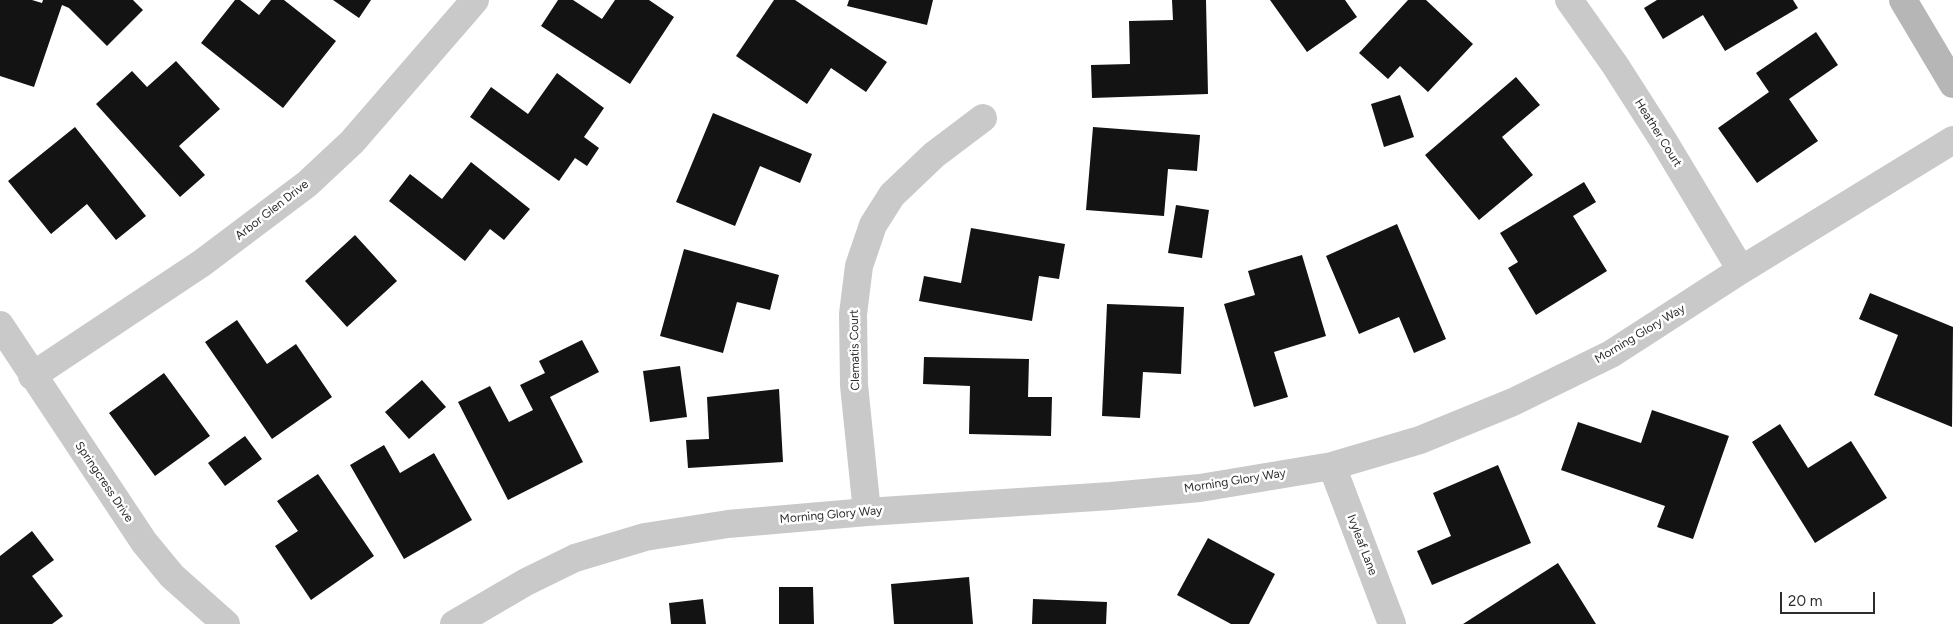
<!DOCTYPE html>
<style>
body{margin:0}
#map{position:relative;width:1953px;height:624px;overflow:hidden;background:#fff;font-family:Figtree,sans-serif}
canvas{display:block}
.scale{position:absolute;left:1780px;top:592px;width:95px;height:22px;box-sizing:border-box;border:2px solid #2c2c2c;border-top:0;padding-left:6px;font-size:15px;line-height:18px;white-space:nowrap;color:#2c2c2c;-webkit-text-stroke:4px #fff;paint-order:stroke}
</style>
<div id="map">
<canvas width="1953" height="624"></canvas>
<div class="scale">20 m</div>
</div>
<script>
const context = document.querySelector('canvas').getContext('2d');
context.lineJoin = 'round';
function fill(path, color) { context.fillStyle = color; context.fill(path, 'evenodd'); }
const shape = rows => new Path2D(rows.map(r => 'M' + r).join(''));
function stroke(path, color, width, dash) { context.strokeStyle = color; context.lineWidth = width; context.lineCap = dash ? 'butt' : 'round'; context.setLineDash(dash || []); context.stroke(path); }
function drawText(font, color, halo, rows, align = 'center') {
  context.font = font + ' Figtree,sans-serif'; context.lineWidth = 5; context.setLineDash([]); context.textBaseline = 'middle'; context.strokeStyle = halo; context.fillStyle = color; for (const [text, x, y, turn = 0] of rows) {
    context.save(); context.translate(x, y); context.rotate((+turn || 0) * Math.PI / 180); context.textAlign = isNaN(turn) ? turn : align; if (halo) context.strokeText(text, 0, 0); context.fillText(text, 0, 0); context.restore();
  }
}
const building = shape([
 [0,0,32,0,42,3,43,0,133,0,143,10,107,46,69,8,62,5,34,87,0,76],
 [235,0,240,0,259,15,271,0,284,0,336,41,283,108,201,43],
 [333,0,371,0,359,18],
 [558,0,573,0,602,19,615,0,649,0,674,17,630,84,541,26],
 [774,0,795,0,887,62,866,92,831,68,807,104,736,56],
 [849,0,933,0,927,25,847,6],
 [1172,0,1206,0,1208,94,1092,98,1091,65,1130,64,1129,21,1173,20],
 [1270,0,1345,0,1357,17,1307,52],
 [1408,0,1426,0,1473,44,1428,92,1400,66,1388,79,1359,53],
 [1657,0,1793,0,1798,8,1725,51,1703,15,1663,39,1644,8],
 [1816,32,1838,65,1789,99,1818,141,1757,183,1718,128,1769,92,1756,73],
 [176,61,220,109,179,146,205,175,180,197,96,104,132,71,147,87],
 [557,73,604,108,584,137,599,148,587,166,575,158,559,181,470,117,491,87,528,114],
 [1516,77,1540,105,1502,137,1533,175,1479,220,1425,155],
 [1400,95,1414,137,1384,147,1371,104],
 [713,113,812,154,800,183,760,166,735,226,676,202],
 [75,127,146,216,116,240,87,204,51,234,8,181],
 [1093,127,1200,135,1197,171,1168,169,1164,216,1086,210],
 [471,162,530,209,504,240,490,229,465,261,389,201,410,174,442,199],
 [1584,182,1596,202,1573,216,1607,271,1536,315,1508,268,1518,262,1500,233],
 [1176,205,1209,210,1202,258,1168,253],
 [1397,224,1446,339,1414,353,1399,317,1359,334,1326,256],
 [971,228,1065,244,1059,279,1039,276,1032,321,919,301,924,276,961,283],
 [355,235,397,281,347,327,305,281],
 [684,249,779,275,770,310,737,302,723,353,660,336],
 [1302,255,1326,336,1274,352,1288,397,1254,407,1224,304,1255,295,1248,271],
 [1870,293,1953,327,1952,427,1874,395,1898,335,1859,319],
 [1107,304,1184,307,1181,374,1143,372,1140,418,1102,416],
 [237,320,267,364,296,344,332,397,272,439,205,342],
 [582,340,599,372,550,397,583,462,508,500,458,402,490,386,509,422,533,410,520,385,545,373,539,361],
 [924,357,1029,359,1028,397,1052,397,1051,436,969,434,970,386,923,384],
 [680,366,687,417,650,422,643,371],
 [164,373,210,436,155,476,109,413],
 [422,380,446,407,409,439,385,412],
 [779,389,783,462,688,468,686,440,709,439,707,397],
 [1652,410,1729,436,1693,539,1657,527,1665,506,1561,470,1578,422,1641,443],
 [1780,424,1808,468,1851,441,1887,498,1815,543,1752,442],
 [245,436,262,459,225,486,208,463],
 [384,445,400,473,434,453,472,520,404,559,350,465],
 [1498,465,1531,543,1432,585,1417,551,1451,536,1433,493],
 [318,474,374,556,311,600,275,546,298,531,277,501],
 [32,531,54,560,32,576,63,616,52,624,0,624,0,556],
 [1208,538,1275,574,1249,624,1231,624,1177,595],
 [1558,563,1596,624,1463,624],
 [969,577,973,624,894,624,891,584],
 [779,587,813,587,814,624,779,624],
 [703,599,706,624,671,624,669,603],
 [1033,599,1107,602,1106,624,1032,624]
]);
const minor = shape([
 [1569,0,1615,65,1663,140,1741,270],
 [0,325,144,542,172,576,226,624],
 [32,376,202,263,307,184,352,142,475,0],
 [1332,466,1392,624],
 [867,512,854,385,853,314,859,266,873,225,892,195,934,155,983,118],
 [454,624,526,582,575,558,645,537,728,524,867,512,1111,496,1200,488,1332,466,1420,440,1513,402,1611,354,1741,270,1953,140]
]);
const secondary = shape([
 [1903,0,1953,84]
]);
const streetNames = [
 ["Heather Court",1658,133,58],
 ["Arbor Glen Drive",272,210,-38],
 ["Morning Glory Way",1640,334,-31],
 ["Clematis Court",855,350,-91],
 ["Morning Glory Way",1235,481,-9],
 ["Springcress Drive",104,482,56],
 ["Morning Glory Way",831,515,-5],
 ["Ivyleaf Lane",1362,545,69]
];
fill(building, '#131313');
stroke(minor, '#c9c9c9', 28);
stroke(secondary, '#b6b6b6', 28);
drawText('12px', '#2c2c2c', '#fff', streetNames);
</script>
